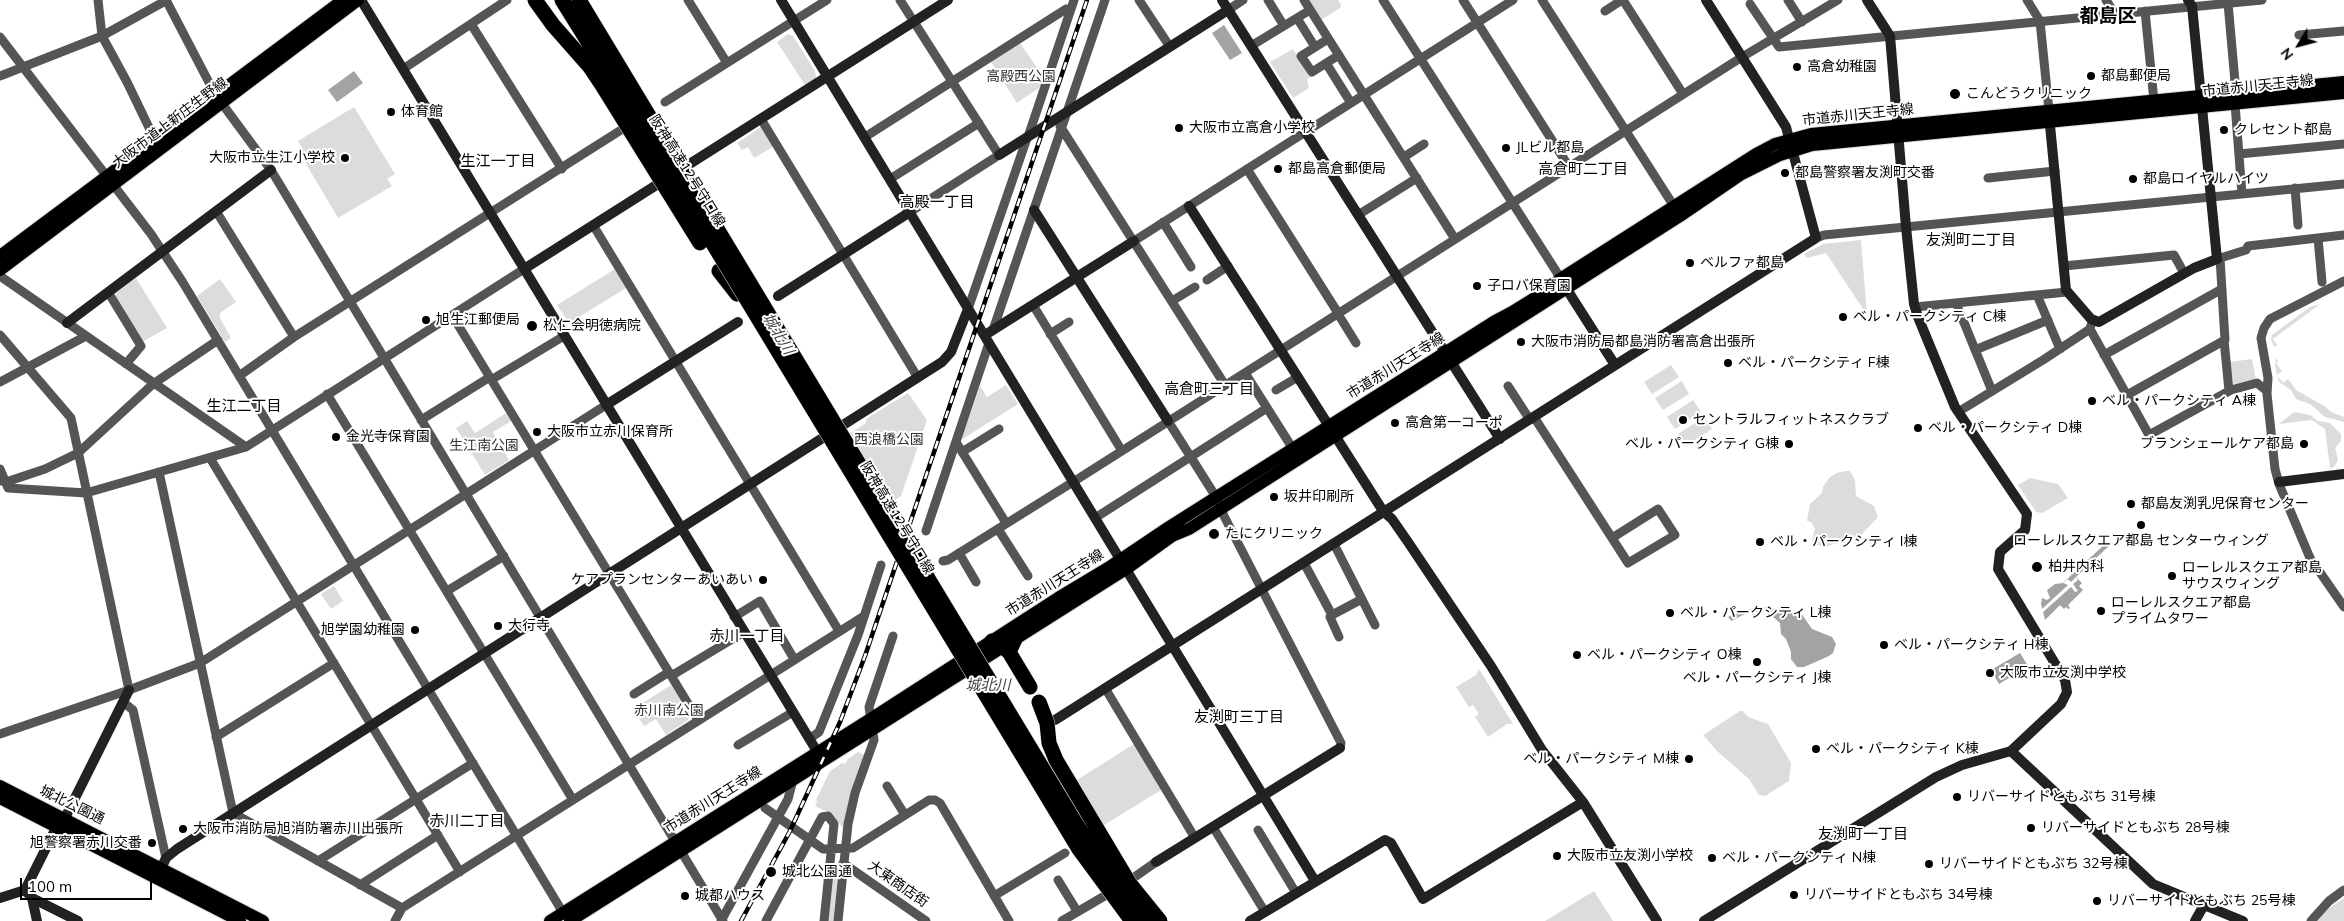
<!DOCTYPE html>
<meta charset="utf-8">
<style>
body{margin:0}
#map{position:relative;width:2344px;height:921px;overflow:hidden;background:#fff;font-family:Mulish,sans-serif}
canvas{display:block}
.north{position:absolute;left:2274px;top:20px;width:50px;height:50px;-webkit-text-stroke:4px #fff;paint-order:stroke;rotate:233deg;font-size:14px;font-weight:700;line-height:20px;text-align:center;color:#000}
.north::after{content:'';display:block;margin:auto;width:18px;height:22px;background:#000;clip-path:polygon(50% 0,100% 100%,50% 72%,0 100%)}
.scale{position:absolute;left:20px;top:878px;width:132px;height:22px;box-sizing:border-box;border:2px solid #000;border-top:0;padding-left:6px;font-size:15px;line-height:18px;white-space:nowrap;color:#000;-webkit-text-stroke:4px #fff;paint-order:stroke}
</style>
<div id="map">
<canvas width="2344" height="921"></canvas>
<div class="north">N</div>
<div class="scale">100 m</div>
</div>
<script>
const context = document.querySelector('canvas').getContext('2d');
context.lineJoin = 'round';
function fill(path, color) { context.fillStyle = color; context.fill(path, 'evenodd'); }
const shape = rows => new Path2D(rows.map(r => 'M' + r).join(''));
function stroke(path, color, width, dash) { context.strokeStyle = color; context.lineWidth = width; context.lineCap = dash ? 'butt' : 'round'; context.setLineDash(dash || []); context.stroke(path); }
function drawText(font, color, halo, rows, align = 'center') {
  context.font = font + ' Mulish,"Noto Sans JP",sans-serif'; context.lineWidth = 4; context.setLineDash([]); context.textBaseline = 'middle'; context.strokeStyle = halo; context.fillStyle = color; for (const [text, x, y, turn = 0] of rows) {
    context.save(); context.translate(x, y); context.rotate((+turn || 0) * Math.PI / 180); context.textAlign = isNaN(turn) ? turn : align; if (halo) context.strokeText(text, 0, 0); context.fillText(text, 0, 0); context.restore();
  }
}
const green = shape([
 [1308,0,1338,0,1341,5,1340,8,1321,20],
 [788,34,793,36,815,71,816,78,805,85,777,42],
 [1020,43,1044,78,1040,87,1017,103,991,62],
 [1293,49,1311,77,1307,79,1309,88,1293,98,1270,62],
 [354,107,395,174,387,179,392,186,338,218,299,152,303,149,298,141],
 [761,127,773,147,754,158,748,147,742,150,737,143],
 [1861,240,1867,315,1826,253,1807,258,1804,254,1823,244],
 [615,269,626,288,569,323,557,305],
 [136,278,167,328,142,342,116,298,116,293],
 [220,279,236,302,220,313,220,318,231,338,225,342,197,296],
 [2320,304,2273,339,2277,345,2274,347,2271,339,2272,335,2310,307],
 [2276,358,2278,361,2276,363,2282,371,2277,375,2283,383,2288,379,2296,390,2326,407,2331,412,2344,417,2344,422,2325,417,2310,404,2296,399,2291,390,2279,382,2275,366],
 [2252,359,2256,380,2234,385,2229,362],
 [1671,365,1679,377,1652,394,1644,382],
 [1682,381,1689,394,1663,410,1655,398],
 [1006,385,1018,404,961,440,980,386,987,397],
 [908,393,927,420,901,496,891,503,850,433,866,423,866,419],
 [1693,400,1701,412,1675,429,1667,417],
 [2294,412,2310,415,2318,421,2330,423,2341,434,2341,441,2335,448,2338,460,2334,467,2330,468,2325,429,2312,420,2279,424],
 [506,413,511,421,493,432,509,460,485,475,456,428,467,421,475,433],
 [1704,417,1712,429,1685,446,1678,434],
 [1846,471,1850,471,1855,480,1856,496,1874,506,1878,517,1861,535,1828,546,1817,545,1812,540,1815,529,1811,522,1807,521,1810,504,1822,493,1823,487,1829,478,1836,473],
 [2030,478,2058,484,2068,498,2042,513,2036,512,2018,485],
 [334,586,343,601,331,609,321,594],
 [1479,669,1513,724,1507,724,1488,737,1475,717,1479,714,1473,705,1469,707,1456,687,1476,675],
 [671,685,690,715,688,720,666,735,656,719,644,726,633,709],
 [1740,711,1743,711,1748,717,1768,724,1791,763,1789,781,1765,796,1759,795,1749,779,1717,751,1703,735],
 [1134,744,1161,790,1104,825,1077,780],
 [858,752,865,755,850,795,843,828,830,813,815,806,817,801,816,800,830,771,842,763,845,764,848,759],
 [833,863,839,864,834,921,828,921],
 [1594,891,1613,921,1545,921],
 [2344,898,2344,921,2317,921,2327,910]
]);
const water = shape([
 [1224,25,1242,53,1230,60,1212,33],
 [354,71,363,83,337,102,328,90],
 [2104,541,2111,544,2076,577,2082,583,2079,586,2083,590,2068,605,2070,608,2068,609,2066,607,2064,609,2060,605,2045,620,2041,604,2042,598,2047,600,2050,598,2047,590,2055,584,2063,583,2066,580,2104,545,2102,542],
 [1768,607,1780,612,1801,613,1812,629,1832,637,1836,644,1833,653,1829,656,1804,667,1797,667,1791,659,1791,652,1786,639,1781,634,1780,623,1769,613,1763,611,1747,613,1731,621,1728,617,1745,610],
 [2020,653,2028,666,1999,684,1991,670]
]);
const pier = shape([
 [909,517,916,529,900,578,893,565],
 [2076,577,2078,580,2073,584,2078,591,2075,592,2071,587,2042,613,2041,610,2068,585,2063,583,2068,579,2071,582]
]);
const street = shape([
 [98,0,102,36,127,82,155,140],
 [166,0,215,94,271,170,723,921],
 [688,0,727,63],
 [900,0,999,155,910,212],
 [1139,0,1170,47],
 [1268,0,1284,26],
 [1304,0,1455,239],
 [1383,0,1563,282],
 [1463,0,1569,167],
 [1542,0,1677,211],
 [1623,0,1683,94],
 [1788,0,1802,22],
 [2027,0,2040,21,2049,111],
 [2106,0,2115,14],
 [2229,0,2228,3,2236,93],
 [1750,4,1779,47,2262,0],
 [1228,10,1243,0],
 [1605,11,1622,0],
 [2145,11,2154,101],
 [1297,18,1315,47],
 [471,24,562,169],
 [2299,35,2344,31],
 [0,37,151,234,182,281,565,916],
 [1328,39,1301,56,1312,72,1339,55],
 [1251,46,1310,10],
 [1326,63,1351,103],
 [403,69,507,0],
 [0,76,102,36,167,0],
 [665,102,827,0],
 [2235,104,2242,194],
 [761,119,918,378],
 [1060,126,1225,385],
 [865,137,1066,9],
 [1028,137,1074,0],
 [2239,154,2344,144],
 [1404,157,1424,144],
 [1247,169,1338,313],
 [1988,178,2055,171],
 [890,179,979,123],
 [2295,188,2298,225],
 [216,211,294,337],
 [1358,215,1417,178],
 [1163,222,1191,267],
 [593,225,839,631],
 [1816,238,1824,235,2344,184],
 [2318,238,2322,282],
 [1134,241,1513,0],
 [2217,259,2246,250,2248,246,2344,235],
 [2064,266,2174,255,2184,273],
 [0,276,246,447],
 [1207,280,1228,266],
 [2344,281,2270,319,2264,328,2261,338,2268,378,2267,394,2275,469,2279,484,2310,558,2344,607],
 [108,292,141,346,126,364],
 [2037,295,2060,349],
 [1172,301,1195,287],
 [1956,303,1992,391],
 [1033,305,1122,451],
 [1915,307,2067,292],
 [968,309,1027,138],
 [1338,314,1356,343],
 [452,315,698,720],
 [2090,329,2149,435,2231,390,2257,383,2267,391],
 [993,330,1105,0],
 [1050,334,1069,322],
 [0,335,71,418,129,690],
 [2224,340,2229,391],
 [1975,350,2048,320],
 [2104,355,2222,289],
 [1245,373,1293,449],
 [239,376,294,337,621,130],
 [491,380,564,336],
 [0,382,86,336],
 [1508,386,1530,420],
 [1276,390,1298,377],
 [327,394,573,800],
 [2127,395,2225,340,2220,258],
 [1958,412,2043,360,2090,329,2091,325],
 [1534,417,1612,538,1628,563,1675,535,1658,509,1612,538],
 [421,420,490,377],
 [1168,421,1216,497,1224,516,1341,743,1340,748],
 [956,442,1006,523],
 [962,452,999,429],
 [210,458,460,872],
 [0,469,8,488,86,493,246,447,524,269],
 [159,472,233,813,402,908],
 [0,481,9,481,45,469,78,453,153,384,218,340],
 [1095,518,1267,408],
 [998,529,1028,576],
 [926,531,989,343],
 [1334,544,1375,625],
 [959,553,976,582],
 [943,561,948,560,1073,482,1742,57,1838,0],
 [1304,563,1332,615,1330,617,1339,637],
 [447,591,504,556],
 [1332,615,1362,599],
 [734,617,760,601,794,659],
 [671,676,744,632],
 [1105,688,1195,838],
 [634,694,669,672],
 [123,702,133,710,166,858],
 [0,734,129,690,200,663,606,405],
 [216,737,334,663],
 [809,739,819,732,858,635,881,565],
 [738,745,793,712],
 [887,786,905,815],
 [765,808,823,849,853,848,929,800,935,800,940,803,1009,921],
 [1213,827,1265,912],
 [1258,830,1296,893],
 [318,861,473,763],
 [843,863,926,921],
 [1058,880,1077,911],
 [1126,883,1156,862],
 [360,885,438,835],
 [994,896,1065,853],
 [395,921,402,908,864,616],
 [721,921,788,799,793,780],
 [766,921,822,817,828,816,834,824,824,921],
 [838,921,848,824,855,793,874,740,869,707,893,636],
 [1062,921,1113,891],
 [2311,921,2329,901,2344,890]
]);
const secondary = shape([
 [361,0,821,758],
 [781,0,1315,881],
 [1222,0,1500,439],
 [2049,115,2066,290,2091,319,2099,322,2194,268,2217,259,2192,6,2188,0],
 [999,155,1228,10],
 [1189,206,1383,511,1392,519,1408,542,1491,666,1542,750,1583,802,1657,921],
 [1034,210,1168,421],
 [524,269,948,0],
 [1566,288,1615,365],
 [778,296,910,212],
 [67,323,271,170],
 [985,335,1134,241],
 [606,405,738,322],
 [2279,482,2344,474],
 [1055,720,1816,238,1786,127,1706,0],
 [2011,751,2153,884,2243,921],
 [1156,862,1340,748],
 [158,875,166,858,177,849,942,362,951,352,968,309],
 [25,890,32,898,78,921],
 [0,898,25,890,53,834,65,818,129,690],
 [32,898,37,921],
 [1250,921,1385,840,1391,843,1423,899,1583,802],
 [1704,921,1936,777,1962,765,2011,751,2061,704,2067,692,2065,680,1998,569,2000,552,2025,530,2027,514,1955,407,1918,317,1914,304,1906,227,1890,36,1867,0],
 [2195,921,2204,905]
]);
const primary = shape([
 [0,256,343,0],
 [0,270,358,0],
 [0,786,263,921],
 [0,798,240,921],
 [550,921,872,718,1058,598,1108,568,1169,527,1495,321,1512,312,1549,289,1560,279,1756,154,1775,144,1811,134,2344,82],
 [570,921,1126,569,1172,536,1189,529,1680,216,1740,175,1780,155,1812,145,2344,93]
]);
const highway = shape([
 [719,271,737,294],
 [1015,639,1009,652,1030,687],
 [992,641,997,642,1009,652]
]);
const rail = shape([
 [741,921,790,831,840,722,865,656,1087,0]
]);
const highwayBridge = shape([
 [535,0,553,25,590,67,602,85,700,243],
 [562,0,683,194,1079,849,1132,921],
 [579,0,1075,822,1103,865,1146,921],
 [1039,702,1047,723,1049,743,1056,760,1130,884,1160,921]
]);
const markers = [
 [1797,67,5,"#000"],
 [2091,76,5,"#000"],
 [1955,94,6,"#000"],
 [391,112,5,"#000"],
 [1179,128,5,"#000"],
 [2224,130,5,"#000"],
 [1506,148,5,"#000"],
 [345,158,5,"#000"],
 [1278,169,5,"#000"],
 [1785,173,5,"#000"],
 [2133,179,5,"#000"],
 [1690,263,5,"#000"],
 [1477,286,5,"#000"],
 [1843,317,5,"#000"],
 [426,320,5,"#000"],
 [532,326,6,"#000"],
 [1521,342,5,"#000"],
 [1728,363,5,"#000"],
 [2092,401,5,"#000"],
 [1683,420,5,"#000"],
 [1395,423,5,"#000"],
 [1918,428,5,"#000"],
 [537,432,5,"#000"],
 [336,437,5,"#000"],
 [1789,444,5,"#000"],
 [2304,444,5,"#000"],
 [1274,497,5,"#000"],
 [2131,504,5,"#000"],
 [2141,525,5,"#000"],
 [1214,534,6,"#000"],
 [1760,542,5,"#000"],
 [2037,567,6,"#000"],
 [2172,576,5,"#000"],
 [763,580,5,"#000"],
 [2101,611,5,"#000"],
 [1670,613,5,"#000"],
 [498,626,5,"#000"],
 [415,630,5,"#000"],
 [1884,645,5,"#000"],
 [1577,655,5,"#000"],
 [1757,662,5,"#000"],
 [1990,673,5,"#000"],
 [1816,749,5,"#000"],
 [1689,759,5,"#000"],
 [1957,797,5,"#000"],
 [2031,828,5,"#000"],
 [183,829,5,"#000"],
 [152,843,5,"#000"],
 [1557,856,5,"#000"],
 [1712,858,5,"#000"],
 [1929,864,5,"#000"],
 [771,872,6,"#000"],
 [1794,895,5,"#000"],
 [685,896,5,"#000"],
 [2097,901,5,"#000"]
];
const poiNames = [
 ["高倉幼稚園",1807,67],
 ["都島郵便局",2101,76],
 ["こんどうクリニック",1966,94],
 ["体育館",401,112],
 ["大阪市立高倉小学校",1189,128],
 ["クレセント都島",2234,130],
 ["JLビル都島",1516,148],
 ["大阪市立生江小学校",335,158,"right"],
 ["都島高倉郵便局",1288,169],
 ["都島警察署友渕町交番",1795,173],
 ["都島ロイヤルハイツ",2143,179],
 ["ベルファ都島",1700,263],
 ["子ロバ保育園",1487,286],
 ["ベル・パークシティ C棟",1853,317],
 ["旭生江郵便局",436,320],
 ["松仁会明徳病院",543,326],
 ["大阪市消防局都島消防署高倉出張所",1531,342],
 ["ベル・パークシティ F棟",1738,363],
 ["ベル・パークシティ A棟",2102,401],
 ["セントラルフィットネスクラブ",1693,420],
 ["高倉第一コーポ",1405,423],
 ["ベル・パークシティ D棟",1928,428],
 ["大阪市立赤川保育所",547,432],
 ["金光寺保育園",346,437],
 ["ベル・パークシティ G棟",1779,444,"right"],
 ["ブランシェールケア都島",2294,444,"right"],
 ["坂井印刷所",1284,497],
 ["都島友渕乳児保育センター",2141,504],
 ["たにクリニック",1225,534],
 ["ローレルスクエア都島 センターウィング",2141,541,"center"],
 ["ベル・パークシティ I棟",1770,542],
 ["柏井内科",2048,567],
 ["ローレルスクエア都島",2182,568],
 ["サウスウィング",2182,584],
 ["ケアプランセンターあいあい",753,580,"right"],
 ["ローレルスクエア都島",2111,603],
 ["プライムタワー",2111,619],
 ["ベル・パークシティ L棟",1680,613],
 ["大行寺",508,626],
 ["旭学園幼稚園",405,630,"right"],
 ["ベル・パークシティ H棟",1894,645],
 ["ベル・パークシティ O棟",1587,655],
 ["大阪市立友渕中学校",2000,673],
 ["ベル・パークシティ J棟",1757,678,"center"],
 ["ベル・パークシティ K棟",1826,749],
 ["ベル・パークシティ M棟",1679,759,"right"],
 ["リバーサイドともぶち 31号棟",1967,797],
 ["リバーサイドともぶち 28号棟",2041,828],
 ["大阪市消防局旭消防署赤川出張所",193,829],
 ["旭警察署赤川交番",142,843,"right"],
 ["大阪市立友渕小学校",1567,856],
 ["ベル・パークシティ N棟",1722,858],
 ["リバーサイドともぶち 32号棟",1939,864],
 ["城北公園通",782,872],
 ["リバーサイドともぶち 34号棟",1804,895],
 ["城都ハウス",695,896],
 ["リバーサイドともぶち 25号棟",2107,901]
];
const parkNames = [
 ["高殿西公園",1021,77],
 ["西浪橋公園",889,440],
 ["生江南公園",484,446],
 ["赤川南公園",669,711]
];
const streetNames = [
 ["市道赤川天王寺線",2258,86,-6],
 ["市道赤川天王寺線",1858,115,-6],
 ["大阪市道上新庄生野線",170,123,-37],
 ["阪神高速12号守口線",687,171,58],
 ["市道赤川天王寺線",1396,366,-32],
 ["阪神高速12号守口線",897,518,59],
 ["市道赤川天王寺線",1055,583,-32],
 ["市道赤川天王寺線",713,800,-32],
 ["城北公園通",72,805,26],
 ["大東商店街",898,884,35]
];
const neighbourhoodNames = [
 ["生江一丁目",498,161],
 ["高倉町二丁目",1583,169],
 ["高殿一丁目",937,202],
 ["友渕町二丁目",1971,240],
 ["高倉町三丁目",1209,389],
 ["生江二丁目",244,406],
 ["赤川一丁目",747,636],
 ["友渕町三丁目",1239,717],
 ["赤川二丁目",467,821],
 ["友渕町一丁目",1863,834]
];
const waterNames = [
 ["城北川",778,334,59],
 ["城北川",988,685]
];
const districtNames = [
 ["都島区",2108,16]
];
fill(green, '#dcdcdc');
fill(water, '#a3a3a3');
fill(pier, '#fff');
stroke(primary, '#dbdbdb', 14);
stroke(highway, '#dbdbdb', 16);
stroke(street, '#555', 9);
stroke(secondary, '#222', 10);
stroke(primary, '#000', 12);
stroke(highway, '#000', 15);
stroke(rail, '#000', 4.5);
stroke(rail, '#fff', 2.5, [8]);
stroke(highwayBridge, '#dbdbdb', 16, []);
stroke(highwayBridge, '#000', 15);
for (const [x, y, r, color] of markers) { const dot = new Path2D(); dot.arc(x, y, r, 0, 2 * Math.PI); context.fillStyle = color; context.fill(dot); stroke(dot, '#fff', 2); }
drawText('14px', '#000', '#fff', poiNames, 'left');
drawText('14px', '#333', '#fff', parkNames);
drawText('14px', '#000', '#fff', streetNames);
drawText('15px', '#000', '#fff', neighbourhoodNames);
drawText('italic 15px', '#444', '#fff', waterNames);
drawText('bold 19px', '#000', '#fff', districtNames);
</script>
